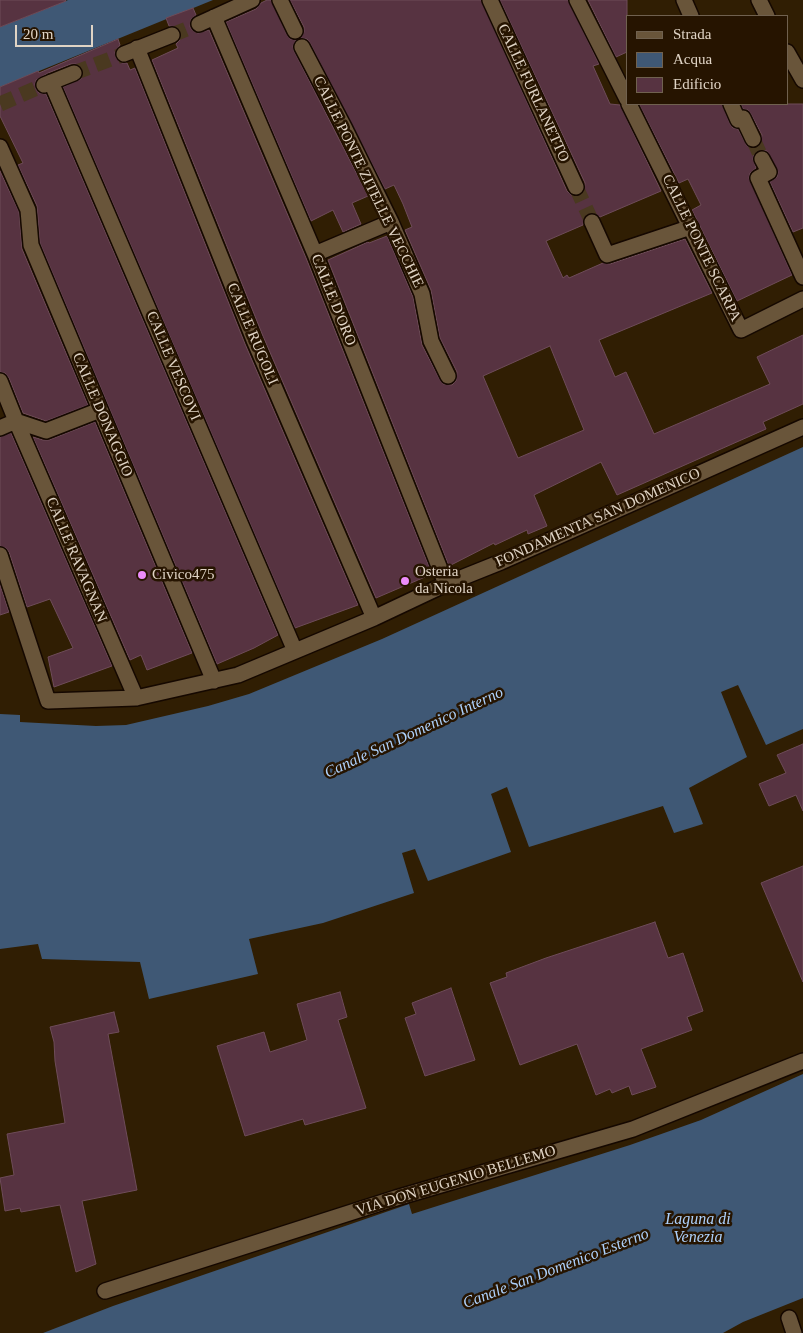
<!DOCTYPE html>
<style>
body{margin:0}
#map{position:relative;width:803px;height:1333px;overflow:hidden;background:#301e03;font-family:"Times New Roman",serif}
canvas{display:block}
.legend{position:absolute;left:626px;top:15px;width:162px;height:90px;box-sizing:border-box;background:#261400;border:1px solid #70614f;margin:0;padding:6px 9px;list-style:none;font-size:15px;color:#e0d4c5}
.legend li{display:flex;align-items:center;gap:10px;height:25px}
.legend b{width:25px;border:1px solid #70614f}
.scale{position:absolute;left:15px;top:25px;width:78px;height:22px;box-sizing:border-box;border:2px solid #e0d4c5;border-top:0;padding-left:6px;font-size:15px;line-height:18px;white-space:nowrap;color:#e0d4c5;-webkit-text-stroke:4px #261400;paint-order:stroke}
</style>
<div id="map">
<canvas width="803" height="1333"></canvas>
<ul class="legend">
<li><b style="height:6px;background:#69553a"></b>Strada</li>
<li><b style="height:14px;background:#3f5875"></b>Acqua</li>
<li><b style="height:14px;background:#573341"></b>Edificio</li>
</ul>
<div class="scale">20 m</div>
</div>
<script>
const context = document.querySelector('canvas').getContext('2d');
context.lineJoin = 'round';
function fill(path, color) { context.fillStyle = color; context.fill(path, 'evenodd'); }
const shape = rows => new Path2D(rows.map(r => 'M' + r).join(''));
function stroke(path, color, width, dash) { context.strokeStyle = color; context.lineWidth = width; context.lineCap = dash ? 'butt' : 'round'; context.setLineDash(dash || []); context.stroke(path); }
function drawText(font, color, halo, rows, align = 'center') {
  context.font = font + ' "Times New Roman",serif'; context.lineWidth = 5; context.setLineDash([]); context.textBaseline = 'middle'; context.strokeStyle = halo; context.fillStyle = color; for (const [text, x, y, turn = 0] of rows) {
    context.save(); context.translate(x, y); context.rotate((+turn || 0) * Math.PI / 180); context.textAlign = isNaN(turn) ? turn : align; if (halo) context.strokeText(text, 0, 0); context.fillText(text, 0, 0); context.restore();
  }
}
const water = shape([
 [68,0,213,0,0,87,0,27],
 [803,447,803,729,766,745,738,685,721,692,747,757,689,788,703,824,674,833,663,806,529,847,507,787,491,794,511,852,428,881,415,849,402,853,414,893,323,923,249,939,258,974,149,999,140,962,42,959,38,944,0,949,0,714,20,715,20,722,96,726,126,725,208,706,249,694,382,639],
 [803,1074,803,1298,743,1322,723,1333,43,1333,113,1306,409,1204,412,1214,630,1145,701,1120]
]);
const building = shape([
 [0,0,65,0,66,1,0,27,0,0],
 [267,0,271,0,287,35,290,39,296,40,293,46,294,51,368,196,352,203,361,224,343,232,333,210,311,221,226,22,256,9,261,3,267,0],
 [290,0,481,0,567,191,571,195,576,196,580,195,584,192,585,183,500,0,568,0,599,64,593,66,610,104,620,105,661,191,600,217,593,213,589,213,584,217,583,225,546,241,563,278,567,275,569,278,603,263,610,264,685,239,712,293,599,340,615,377,626,372,654,434,770,384,757,357,803,335,803,404,763,422,766,429,617,495,601,462,534,495,547,526,528,534,527,530,495,545,494,543,449,566,328,260,368,242,369,243,387,236,413,297,422,345,440,380,443,384,452,385,456,381,457,372,440,338,431,290,405,230,412,227,403,204,394,185,385,189,310,43,307,39,301,38,304,32,304,27,290,0],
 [550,346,584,430,518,458,483,376,550,346],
 [588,0,627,0,627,52,616,57,588,0],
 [193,8,196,15,191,19,190,27,193,31,198,33,209,30,306,258,432,574,376,598,263,336,152,60,178,48,176,44,180,40,181,32,177,27,169,26,166,18,193,8],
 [118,39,120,45,115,52,116,58,122,63,127,63,130,70,135,68,245,344,358,605,295,628,63,87,81,79,83,75,82,69,76,64,71,64,48,73,36,80,35,84,36,89,39,93,46,94,278,635,254,648,217,664,40,243,37,206,18,165,23,163,0,116,0,87,38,71,39,73,118,39],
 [639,104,722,104,730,124,733,128,738,129,747,146,753,148,760,145,762,135,751,114,748,110,743,109,741,104,803,104,803,228,793,232,770,182,777,177,778,172,767,151,762,150,754,154,753,159,756,168,750,173,749,178,792,275,737,301,692,210,701,205,688,179,679,183,639,104],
 [0,171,19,212,22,249,88,405,46,421,23,413,9,378,5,373,0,372,0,171],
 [95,422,192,653,147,670,141,655,130,660,33,437,43,440,49,440,95,422],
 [11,433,112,666,54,687,48,657,73,648,50,599,27,607,9,552,6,548,0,546,0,437,11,433],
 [0,585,9,612,0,615,0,585],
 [803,744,803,811,796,795,769,806,759,784,786,773,777,755,803,744],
 [803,866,803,982,761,883,803,866],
 [655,922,668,958,683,953,703,1011,687,1017,692,1030,641,1049,656,1087,632,1095,629,1086,612,1093,610,1089,596,1095,577,1044,520,1065,490,983,507,977,506,973,546,958,655,922],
 [451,988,475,1060,425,1076,405,1018,416,1014,412,1003,451,988],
 [340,992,347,1017,338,1020,366,1108,305,1125,303,1119,245,1136,217,1046,264,1032,270,1052,307,1040,297,1004,340,992],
 [114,1012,119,1032,108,1034,137,1190,82,1201,96,1264,76,1272,60,1205,21,1212,20,1208,5,1211,0,1178,14,1175,7,1134,65,1123,55,1061,54,1042,50,1027,114,1012]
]);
const minorTunnel = shape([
 [172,35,199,24],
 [74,73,124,54],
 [0,104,44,85],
 [753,139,762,159],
 [576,187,592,222]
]);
const minor = shape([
 [280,0,295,31],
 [490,0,576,187],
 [577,0,627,99],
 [684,0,691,16],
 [759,0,767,16],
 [214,17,315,254,446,584],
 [199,24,252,0],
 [302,47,345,129,391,222,422,294,431,341,448,376],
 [137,48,254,340,374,618],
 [787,52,803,80],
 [124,54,172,35],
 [51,82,295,651],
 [44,85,74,73],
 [629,104,741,330,803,299],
 [731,104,738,120,743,118,753,139],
 [0,147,28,210,31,245,214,681],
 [762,159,769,172,758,178,803,277],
 [592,222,607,255,691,227],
 [315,254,391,222],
 [0,381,16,421,136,698],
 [0,428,16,421,46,431,100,410],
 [0,555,48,701,136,698,238,675,374,618,446,584,501,562,803,427],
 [105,1291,396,1198,633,1129,803,1061],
 [789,1318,794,1333]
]);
const markers = [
 [142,575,5,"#ec8cfb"],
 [405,581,5,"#ec8cfb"]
];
const streetNames = [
 ["CALLE FURLANETTO",533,93,65],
 ["CALLE PONTE ZITELLE VECCHIE",368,182,64],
 ["CALLE PONTE SCARPA",701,248,64],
 ["CALLE D'ORO",333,300,68],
 ["CALLE RUGOLI",252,334,67],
 ["CALLE VESCOVI",173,366,67],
 ["CALLE DONAGGIO",102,415,67],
 ["FONDAMENTA SAN DOMENICO",598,518,-24],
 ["CALLE RAVAGNAN",76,560,67],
 ["VIA DON EUGENIO BELLEMO",456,1181,-17]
];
const poiNames = [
 ["Osteria",415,572],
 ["da Nicola",415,589],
 ["Civico475",152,575]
];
const waterNames = [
 ["Canale San Domenico Interno",414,733,-25],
 ["Laguna di",698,1220],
 ["Venezia",698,1238],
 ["Canale San Domenico Esterno",556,1269,-21]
];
fill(water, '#3f5875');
fill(building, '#573341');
stroke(building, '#6e4c59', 1);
stroke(minorTunnel, '#4a3920', 15, [15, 8]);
stroke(minor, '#150800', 18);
stroke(minor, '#69553a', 15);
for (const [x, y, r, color] of markers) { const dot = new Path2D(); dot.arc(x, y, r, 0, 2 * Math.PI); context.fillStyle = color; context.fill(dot); stroke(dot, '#261400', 2); }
drawText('15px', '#e0d4c5', '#261400', streetNames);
drawText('15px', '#e0d4c5', '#261400', poiNames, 'left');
drawText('italic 16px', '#add1fb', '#261400', waterNames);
</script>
